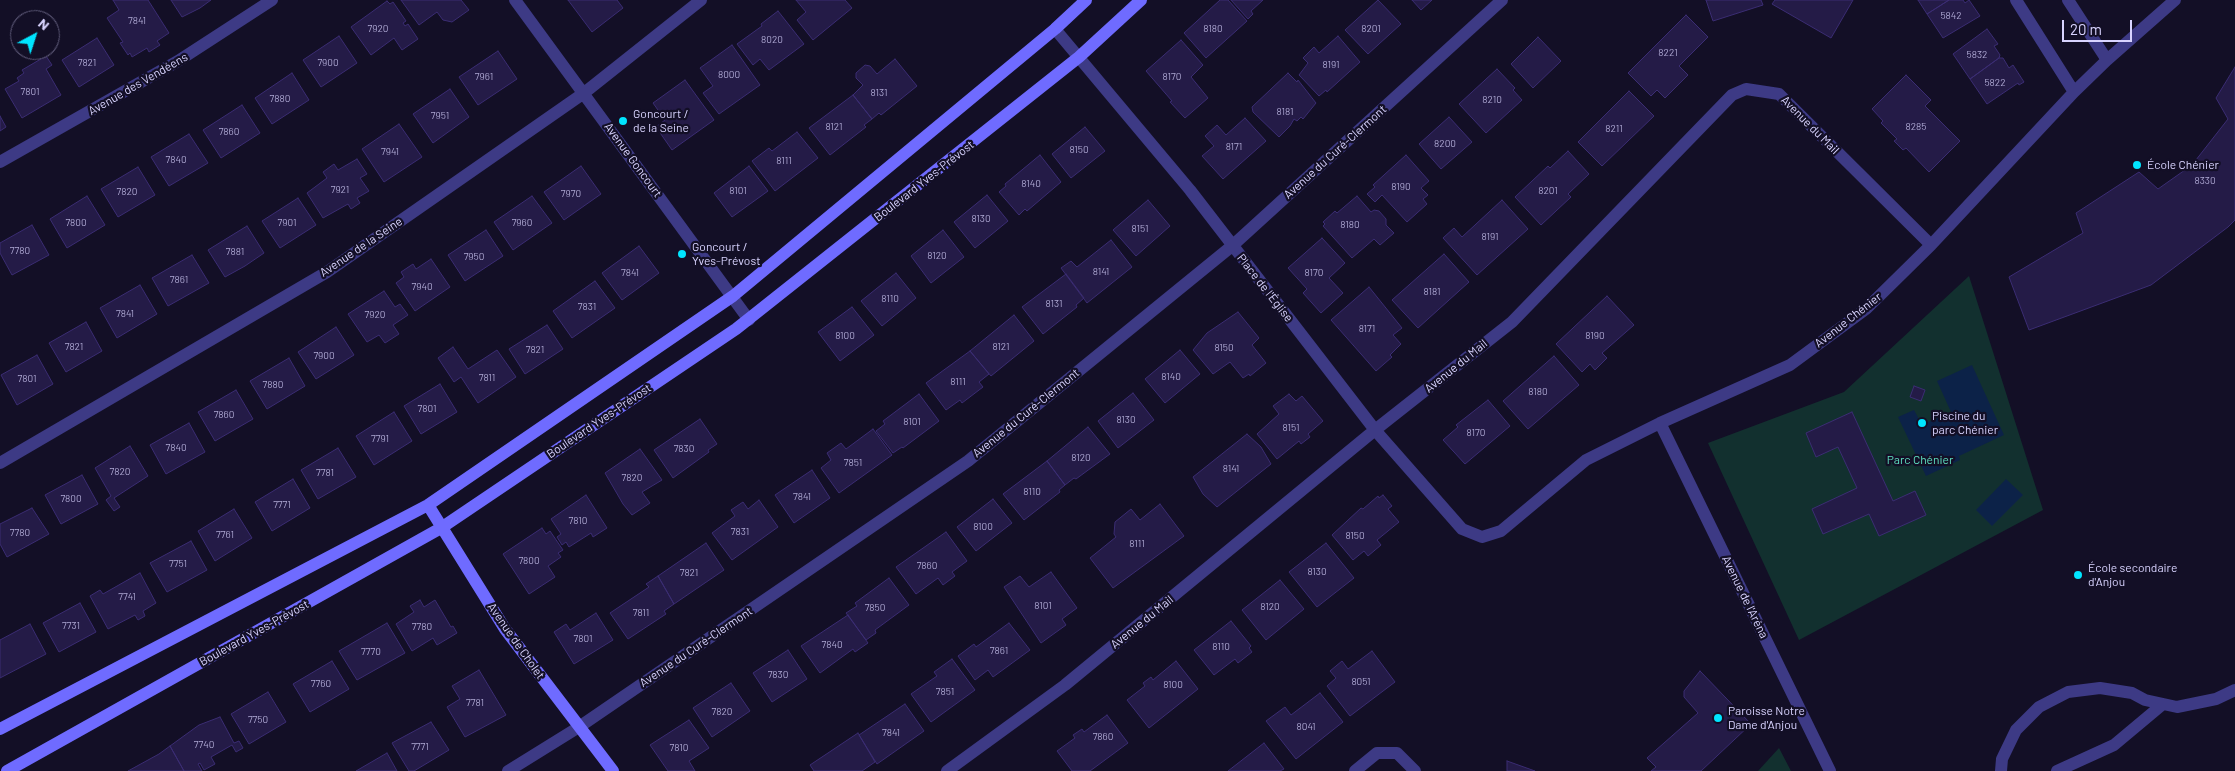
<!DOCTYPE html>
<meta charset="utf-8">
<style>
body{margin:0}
#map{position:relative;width:2235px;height:771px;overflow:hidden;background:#130f26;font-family:Barlow,sans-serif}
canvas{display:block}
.north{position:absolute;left:10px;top:10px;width:50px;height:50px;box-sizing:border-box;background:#130f26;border:1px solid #625e7d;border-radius:50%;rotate:40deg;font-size:14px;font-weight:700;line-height:20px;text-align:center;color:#d9d4ff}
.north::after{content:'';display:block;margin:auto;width:18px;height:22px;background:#00e5ff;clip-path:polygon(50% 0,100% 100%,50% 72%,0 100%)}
.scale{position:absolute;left:2062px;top:20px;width:70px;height:22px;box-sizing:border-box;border:2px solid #d9d4ff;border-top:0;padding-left:6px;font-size:15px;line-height:18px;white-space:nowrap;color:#d9d4ff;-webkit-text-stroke:4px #130f26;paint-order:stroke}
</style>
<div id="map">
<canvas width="2235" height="771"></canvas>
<div class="north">N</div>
<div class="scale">20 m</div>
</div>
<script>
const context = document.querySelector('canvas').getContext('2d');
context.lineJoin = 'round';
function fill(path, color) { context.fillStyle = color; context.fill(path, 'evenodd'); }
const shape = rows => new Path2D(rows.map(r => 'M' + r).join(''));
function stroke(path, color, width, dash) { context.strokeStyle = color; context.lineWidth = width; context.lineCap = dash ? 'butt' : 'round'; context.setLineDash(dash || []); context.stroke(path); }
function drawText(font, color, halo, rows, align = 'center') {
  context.font = font + ' Barlow,sans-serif'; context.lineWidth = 4.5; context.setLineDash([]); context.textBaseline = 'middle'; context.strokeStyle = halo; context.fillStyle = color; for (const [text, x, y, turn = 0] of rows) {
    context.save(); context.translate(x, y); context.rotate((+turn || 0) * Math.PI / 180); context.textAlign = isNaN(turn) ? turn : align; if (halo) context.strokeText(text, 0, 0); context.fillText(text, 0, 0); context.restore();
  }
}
const green = shape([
 [1969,276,2043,510,1799,640,1708,443,1844,392],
 [1779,748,1791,771,1758,771]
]);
const water = shape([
 [1972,365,2004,435,1959,456,1960,460,1926,476,1898,417,1914,410,1922,425,1951,412,1937,381],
 [2006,479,2023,495,1992,526,1976,510]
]);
const building = shape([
 [113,0,148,0,169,33,157,41,160,45,149,52,147,48,132,57,130,53,128,55,120,43,123,42,107,18,119,10,113,0],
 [171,0,211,0,200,8,182,17,171,0],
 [401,0,461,0,469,10,452,22,443,20,437,12,419,25,401,0],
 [568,0,617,0,623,8,592,32,568,0],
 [796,0,845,0,852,8,813,40,797,20,806,12,796,0],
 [1220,0,1228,0,1247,21,1206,58,1184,33,1220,0],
 [1231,0,1263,0,1251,11,1253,14,1248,19,1231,0],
 [1378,0,1401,24,1368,54,1345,30,1378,0],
 [1412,0,1432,0,1421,10,1412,0],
 [1706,0,1761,0,1763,5,1713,21,1706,0],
 [1775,0,1853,0,1831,38,1772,4,1775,0],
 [1918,0,1949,0,1927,14,1918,0],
 [1949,0,1963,0,1965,3,1969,0,1980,16,1943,38,1927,14,1949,0],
 [387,1,390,4,393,2,406,21,403,23,405,26,408,24,418,39,402,50,394,38,371,55,351,27,387,1],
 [778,11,804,44,769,70,760,59,753,65,737,44,762,26,761,24,778,11],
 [1686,15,1708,37,1679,66,1688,75,1665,98,1657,90,1651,96,1628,73,1686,15],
 [1987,29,1998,44,1994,46,2000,55,1999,58,1970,79,1953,54,1987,29],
 [339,36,357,63,321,87,303,60,339,36],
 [1338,36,1360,62,1327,92,1326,90,1319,96,1299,75,1308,63,1303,58,1314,47,1319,53,1338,36],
 [1538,37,1561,61,1533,88,1511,64,1538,37],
 [97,38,114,65,79,87,62,60,97,38],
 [1181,40,1203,65,1191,77,1208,98,1185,118,1170,102,1172,101,1146,71,1181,40],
 [732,45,760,85,719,114,703,93,713,86,700,68,732,45],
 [498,51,517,79,478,105,459,77,498,51],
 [46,56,52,65,46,69,61,95,22,118,5,89,19,81,17,78,24,73,22,70,46,56],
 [1999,58,2003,58,2009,68,2013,65,2024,82,2019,85,2018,83,1987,104,1970,79,1999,58],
 [895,59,917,86,881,115,879,113,872,119,853,95,863,85,856,78,856,73,865,65,870,66,877,74,895,59],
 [2235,67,2235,220,2228,227,2151,285,2029,330,2009,277,2083,233,2076,213,2139,172,2158,189,2192,165,2228,119,2216,98,2235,67],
 [1497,69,1515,88,1513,90,1522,100,1486,133,1459,104,1497,69],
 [292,73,309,100,272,124,255,98,292,73],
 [1288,73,1297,82,1298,80,1316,103,1303,119,1301,117,1297,121,1294,119,1290,126,1279,137,1253,112,1252,107,1288,73],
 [1906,75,1931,100,1925,106,1960,141,1929,172,1906,148,1903,150,1894,141,1897,139,1881,123,1883,121,1872,109,1906,75],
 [685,80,714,120,672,150,656,127,665,120,653,103,685,80],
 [450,89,469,117,433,143,413,114,450,89],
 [1629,91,1654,116,1602,166,1578,142,1629,91],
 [853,95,872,119,864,125,866,127,830,155,809,128,853,95],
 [242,105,260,133,221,158,203,130,242,105],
 [0,116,6,127,0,131,0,116],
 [1449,117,1472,142,1441,169,1419,144,1449,117],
 [1245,118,1266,141,1223,179,1202,156,1214,146,1205,136,1217,125,1226,135,1245,118],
 [399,124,422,157,384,182,362,149,399,124],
 [1085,127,1105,151,1071,178,1052,154,1085,127],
 [797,132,818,158,775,191,752,161,769,148,772,151,797,132],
 [189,134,208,163,169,186,151,157,189,134],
 [1568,151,1589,174,1568,194,1571,197,1541,225,1515,197,1548,166,1550,168,1568,151],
 [1040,155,1061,182,1027,211,1025,209,1019,215,999,192,1006,186,1005,184,1040,155],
 [1406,155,1429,181,1421,188,1428,195,1423,199,1427,204,1407,222,1382,195,1375,202,1367,194,1375,187,1373,185,1406,155],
 [357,159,367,174,360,178,369,191,357,198,360,203,351,209,348,204,323,218,307,193,327,178,323,172,334,164,338,170,357,159],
 [581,166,601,194,564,220,544,192,581,166],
 [749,166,768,191,732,217,714,193,749,166],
 [138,167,155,195,118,217,101,189,138,167],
 [987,195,1008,221,975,248,954,222,987,195],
 [87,196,105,225,67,248,50,219,87,196],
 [532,196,552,223,513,250,494,222,532,196],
 [1357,196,1371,212,1374,210,1379,211,1386,219,1386,225,1394,233,1380,245,1374,239,1352,258,1323,226,1325,224,1323,222,1335,211,1337,213,1357,196],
 [298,198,316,225,280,248,262,221,298,198],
 [1148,200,1170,226,1136,256,1113,230,1148,200],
 [1502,200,1528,229,1477,275,1443,238,1454,228,1462,237,1502,200],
 [32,225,49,255,12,275,0,253,0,243,32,225],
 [247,226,264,253,245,266,225,277,208,250,247,226],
 [486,230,503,256,465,281,448,255,486,230],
 [943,230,964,257,931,283,911,256,943,230],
 [1322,238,1345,263,1329,278,1343,293,1321,313,1303,293,1307,289,1288,268,1322,238],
 [1111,240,1132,267,1087,303,1061,268,1071,261,1077,267,1111,240],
 [639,246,659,273,622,300,602,273,639,246],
 [1444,254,1469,282,1418,328,1392,300,1444,254],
 [192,255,209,283,168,306,152,278,192,255],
 [431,259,450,287,415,311,396,283,404,277,401,272,413,264,416,269,431,259],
 [896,273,916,298,882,326,861,301,896,273],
 [1066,274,1084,298,1076,305,1077,307,1043,334,1022,307,1066,274],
 [595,281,615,308,572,338,553,311,595,281],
 [140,285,157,314,117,338,100,308,140,285],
 [1369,287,1402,328,1393,335,1401,344,1390,355,1392,357,1376,371,1331,320,1369,287],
 [384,291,395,307,400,304,408,315,393,325,399,334,385,343,379,335,367,342,348,314,384,291],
 [1607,296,1634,325,1602,353,1607,358,1595,370,1590,364,1582,372,1556,344,1607,296],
 [852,307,874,335,840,361,818,332,852,307],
 [1238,312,1259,338,1252,345,1266,363,1250,376,1249,374,1243,378,1230,362,1213,374,1193,350,1207,333,1238,312],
 [1014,315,1034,341,991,376,970,351,1014,315],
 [86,322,102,351,66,372,49,343,86,322],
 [547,325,563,349,525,374,509,349,547,325],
 [336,327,354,355,316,379,298,352,336,327],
 [453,347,468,369,497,350,516,377,478,403,461,377,454,382,438,358,453,347],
 [1180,350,1200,374,1165,403,1145,379,1180,350],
 [970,351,989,374,979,382,983,387,962,403,960,400,946,410,926,383,970,351],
 [37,355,53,384,17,405,1,375,37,355],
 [1554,356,1579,385,1528,429,1503,401,1554,356],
 [289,358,305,386,267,409,250,381,289,358],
 [440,384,457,412,421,434,404,406,440,384],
 [1914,386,1925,390,1921,401,1910,397,1914,386],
 [236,390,253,419,215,441,198,412,236,390],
 [1133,393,1154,420,1118,448,1098,421,1133,393],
 [919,394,939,421,903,448,902,447,893,453,876,431,885,424,883,421,919,394],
 [1289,394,1296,401,1302,396,1323,421,1308,434,1310,437,1301,444,1299,441,1277,459,1257,434,1279,414,1273,406,1289,394],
 [1488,400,1510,426,1465,464,1443,440,1458,427,1456,425,1488,400],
 [394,412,412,441,374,465,356,436,394,412],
 [1852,412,1893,501,1915,491,1926,515,1879,536,1869,514,1823,534,1812,509,1857,488,1838,447,1816,457,1806,433,1852,412],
 [700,419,717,444,708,450,709,452,673,478,654,450,700,419],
 [189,423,205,452,166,474,150,445,189,423],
 [1088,427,1110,454,1076,479,1074,478,1065,485,1047,461,1088,427],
 [873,429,892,455,839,493,821,468,831,460,827,453,841,443,846,449,873,429],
 [1247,434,1261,447,1271,464,1217,507,1203,494,1193,477,1247,434],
 [130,446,148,476,114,498,120,507,114,511,106,500,111,496,95,468,130,446],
 [338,448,356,477,318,499,301,470,338,448],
 [640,449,662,480,642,492,650,503,632,515,623,504,605,473,640,449],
 [1047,461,1065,485,1059,490,1060,492,1024,520,1003,494,1047,461],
 [812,470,830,498,794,523,775,495,812,470],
 [82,475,98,504,61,524,45,495,82,475],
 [293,479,310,508,272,531,255,502,293,479],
 [586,495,607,528,593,537,591,533,569,547,566,542,562,545,557,537,561,534,551,519,586,495],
 [1383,495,1392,506,1388,509,1399,522,1377,540,1381,545,1368,556,1364,551,1353,560,1332,535,1361,508,1363,509,1378,496,1379,498,1383,495],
 [993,499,1012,523,976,551,957,527,993,499],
 [759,500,778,527,732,560,712,533,735,516,731,510,743,502,748,509,759,500],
 [1160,504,1184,536,1113,588,1090,558,1116,537,1114,534,1115,522,1131,509,1140,520,1160,504],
 [32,508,49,534,7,557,0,544,0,524,32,508],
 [234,509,252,538,215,561,198,531,234,509],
 [542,528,546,534,550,531,563,550,558,553,561,557,548,566,555,577,529,594,503,554,542,528],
 [946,532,967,561,952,572,955,576,943,585,938,578,916,594,896,567,946,532],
 [191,541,207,570,167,592,150,563,191,541],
 [706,543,724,570,674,604,658,576,706,543],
 [1326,543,1354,578,1317,607,1289,572,1326,543],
 [1051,572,1077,608,1062,619,1066,625,1041,643,1004,587,1020,576,1029,587,1051,572],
 [140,573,156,603,143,611,145,616,138,620,135,615,108,629,90,596,100,590,103,594,140,573],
 [658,576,674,604,664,611,666,614,628,639,610,613,649,587,646,584,658,576],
 [889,578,909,605,875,630,876,633,866,640,846,613,857,606,855,603,889,578],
 [1280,580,1304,609,1266,640,1242,610,1280,580],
 [420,600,424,607,435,600,451,627,453,626,457,633,437,645,433,638,412,651,396,624,414,612,410,606,420,600],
 [80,603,96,632,59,652,43,623,80,603],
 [596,613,613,640,574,664,554,632,566,624,570,630,596,613],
 [848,615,868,643,855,652,853,649,820,673,801,646,848,615],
 [1231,621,1251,646,1249,648,1252,652,1238,663,1235,659,1214,675,1194,650,1231,621],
 [387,623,405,653,357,680,339,651,387,623],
 [1009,623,1030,650,993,677,988,670,975,680,958,656,974,644,976,647,1009,623],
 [30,624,46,654,0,678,0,640,30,624],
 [788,650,807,679,772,702,753,673,788,650],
 [1372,651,1395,682,1350,716,1327,686,1336,678,1330,671,1342,661,1348,669,1372,651],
 [952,659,975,690,931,722,911,694,937,676,934,672,952,659],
 [332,661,349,689,310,712,293,684,332,661],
 [1176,661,1198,689,1149,728,1127,700,1145,686,1143,683,1151,677,1153,680,1176,661],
 [479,670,506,715,465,737,447,707,460,699,452,686,479,670],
 [1700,671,1751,724,1701,771,1651,771,1656,767,1647,758,1698,713,1684,697,1684,691,1700,671],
 [731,683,750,711,712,737,693,708,731,683],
 [268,692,286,722,249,744,231,714,268,692],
 [1320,693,1343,722,1296,759,1266,721,1285,707,1291,715,1320,693],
 [905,704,924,731,877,764,859,735,905,704],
 [1107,715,1128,743,1090,771,1072,771,1057,751,1075,738,1073,735,1082,729,1084,732,1107,715],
 [220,717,234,743,239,741,243,748,236,752,232,745,211,757,215,764,204,770,200,763,198,764,202,771,184,771,170,746,199,725,220,717],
 [689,720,709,748,689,761,695,771,668,771,650,745,689,720],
 [431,722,449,750,414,771,409,771,392,743,431,722],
 [858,733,875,762,862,771,814,771,810,765,858,733],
 [1264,743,1284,769,1280,771,1228,771,1264,743],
 [170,746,184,771,128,771,159,754,170,746],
 [387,753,397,771,356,771,387,753],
 [1507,761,1535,771,1507,771,1507,761]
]);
const lane = shape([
 [2001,771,2002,759,2016,730,2039,707,2068,692,2100,688,2132,693,2145,700,2177,707,2216,699,2235,690],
 [2057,771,2114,745,2163,704]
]);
const street = shape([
 [515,0,749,320],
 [2016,0,2074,92],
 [2068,0,2107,60],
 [1055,29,1190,190,1375,430,1462,529,1482,537,1501,531,1586,460,1660,423,1790,365,1866,309,1931,245,2074,92,2107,60,2175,0],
 [0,162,178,61,272,0],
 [1660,423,1830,771],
 [0,463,327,272,584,93,701,0],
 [508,771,579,727,968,461,1232,246,1502,0],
 [947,771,1065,685,1375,430,1512,322,1732,95,1746,89,1779,94,1931,245],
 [1355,771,1377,753,1397,753,1415,771]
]);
const secondary = shape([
 [428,505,505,629,613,771],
 [0,729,428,505,733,296,1055,29,1086,0],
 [7,771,441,528,736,329,1079,57,1141,0]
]);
const markers = [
 [623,121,5,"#00e5ff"],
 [2137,165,5,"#00e5ff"],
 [682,254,5,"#00e5ff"],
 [1922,423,5,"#00e5ff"],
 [2078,575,5,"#00e5ff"],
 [1718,718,5,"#00e5ff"]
];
const numberNames = [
 ["5842",1951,16],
 ["7841",137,21],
 ["7920",378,29],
 ["8180",1213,29],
 ["8201",1371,29],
 ["8020",772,40],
 ["8221",1668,53],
 ["5832",1977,55],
 ["7821",87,63],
 ["7900",328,63],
 ["8191",1331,65],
 ["8000",729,75],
 ["7961",484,77],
 ["8170",1172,77],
 ["5822",1995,83],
 ["7801",30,92],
 ["8131",879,93],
 ["7880",280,99],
 ["8210",1492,100],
 ["8181",1285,112],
 ["7951",440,116],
 ["8121",834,127],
 ["8285",1916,127],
 ["8211",1614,129],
 ["7860",229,132],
 ["8200",1445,144],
 ["8171",1234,147],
 ["8150",1079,150],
 ["7941",390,152],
 ["7840",176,160],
 ["8111",784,161],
 ["8330",2205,181],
 ["8140",1031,184],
 ["8190",1401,187],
 ["7921",340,190],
 ["8101",738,191],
 ["8201",1548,191],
 ["7820",127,192],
 ["7970",571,194],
 ["8130",981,219],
 ["7800",76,223],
 ["7901",287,223],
 ["7960",522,223],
 ["8180",1350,225],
 ["8151",1140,229],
 ["8191",1490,237],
 ["7780",20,251],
 ["7881",235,252],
 ["8120",937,256],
 ["7950",474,257],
 ["8141",1101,272],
 ["7841",630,273],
 ["8170",1314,273],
 ["7861",179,280],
 ["7940",422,287],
 ["8181",1432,292],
 ["8110",890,299],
 ["8131",1054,304],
 ["7831",587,307],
 ["7841",125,314],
 ["7920",375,315],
 ["8171",1367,329],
 ["8100",845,336],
 ["8190",1595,336],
 ["7821",74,347],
 ["8121",1001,347],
 ["8150",1224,348],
 ["7821",535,350],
 ["7900",324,356],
 ["8140",1171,377],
 ["7811",487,378],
 ["7801",27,379],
 ["8111",958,382],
 ["7880",273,385],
 ["8180",1538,392],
 ["7801",427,409],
 ["7860",224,415],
 ["8130",1126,420],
 ["8101",912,422],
 ["8151",1291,428],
 ["8170",1476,433],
 ["7791",380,439],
 ["7840",176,448],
 ["7830",684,449],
 ["8120",1081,458],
 ["7851",853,463],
 ["8141",1231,469],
 ["7820",120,472],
 ["7781",325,473],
 ["7820",632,478],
 ["8110",1032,492],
 ["7841",802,497],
 ["7800",71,499],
 ["7771",282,505],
 ["7810",578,521],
 ["8100",983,527],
 ["7831",740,532],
 ["7780",20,533],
 ["7761",225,535],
 ["8150",1355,536],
 ["8111",1137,544],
 ["7800",529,561],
 ["7751",178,564],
 ["7860",927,566],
 ["8130",1317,572],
 ["7821",689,573],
 ["7741",127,597],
 ["8101",1043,606],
 ["8120",1270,607],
 ["7850",875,608],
 ["7811",641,613],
 ["7731",71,626],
 ["7780",422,627],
 ["7801",583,639],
 ["7840",832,645],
 ["8110",1221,647],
 ["7861",999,651],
 ["7770",371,652],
 ["7830",778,675],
 ["8051",1361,682],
 ["7760",321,684],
 ["8100",1173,685],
 ["7851",945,692],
 ["7781",475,703],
 ["7820",722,712],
 ["7750",258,720],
 ["8041",1306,727],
 ["7841",891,733],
 ["7860",1103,737],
 ["7740",204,745],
 ["7771",420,747],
 ["7810",679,748]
];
const streetNames = [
 ["Avenue des Vendéens",138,84,-30],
 ["Avenue du Mail",1810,125,45],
 ["Avenue du Curé-Clermont",1335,152,-42],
 ["Avenue Goncourt",633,160,54],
 ["Boulevard Yves-Prévost",924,181,-38],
 ["Avenue de la Seine",361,247,-34],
 ["Place de l'Église",1265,288,52],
 ["Avenue Chénier",1848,320,-38],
 ["Avenue du Mail",1456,366,-39],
 ["Avenue du Curé-Clermont",1026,413,-39],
 ["Boulevard Yves-Prévost",599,421,-34],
 ["Avenue de l'Aréna",1745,597,64],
 ["Avenue du Mail",1142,622,-39],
 ["Boulevard Yves-Prévost",254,633,-29],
 ["Avenue de Cholet",516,641,55],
 ["Avenue du Curé-Clermont",696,647,-34]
];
const poiNames = [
 ["Goncourt /",633,114],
 ["de la Seine",633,128],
 ["École Chénier",2147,165],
 ["Goncourt /",692,247],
 ["Yves-Prévost",692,261],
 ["Piscine du",1932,416],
 ["parc Chénier",1932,430],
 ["École secondaire",2088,568],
 ["d'Anjou",2088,582],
 ["Paroisse Notre",1728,711],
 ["Dame d'Anjou",1728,725]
];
const parkNames = [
 ["Parc Chénier",1920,460]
];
fill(green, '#12302f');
fill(water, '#0c2248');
fill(building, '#241b47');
stroke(building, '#3b2d73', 1);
stroke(lane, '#3d3a85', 12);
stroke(street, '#3d3a85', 12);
stroke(secondary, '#6f6bff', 12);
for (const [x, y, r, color] of markers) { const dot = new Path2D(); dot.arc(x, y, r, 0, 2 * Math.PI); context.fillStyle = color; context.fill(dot); stroke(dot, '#130f26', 2); }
drawText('10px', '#aca6d1', null, numberNames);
drawText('12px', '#d9d4ff', '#130f26', streetNames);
drawText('12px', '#d9d4ff', '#130f26', poiNames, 'left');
drawText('12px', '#5fe0c0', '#130f26', parkNames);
</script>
